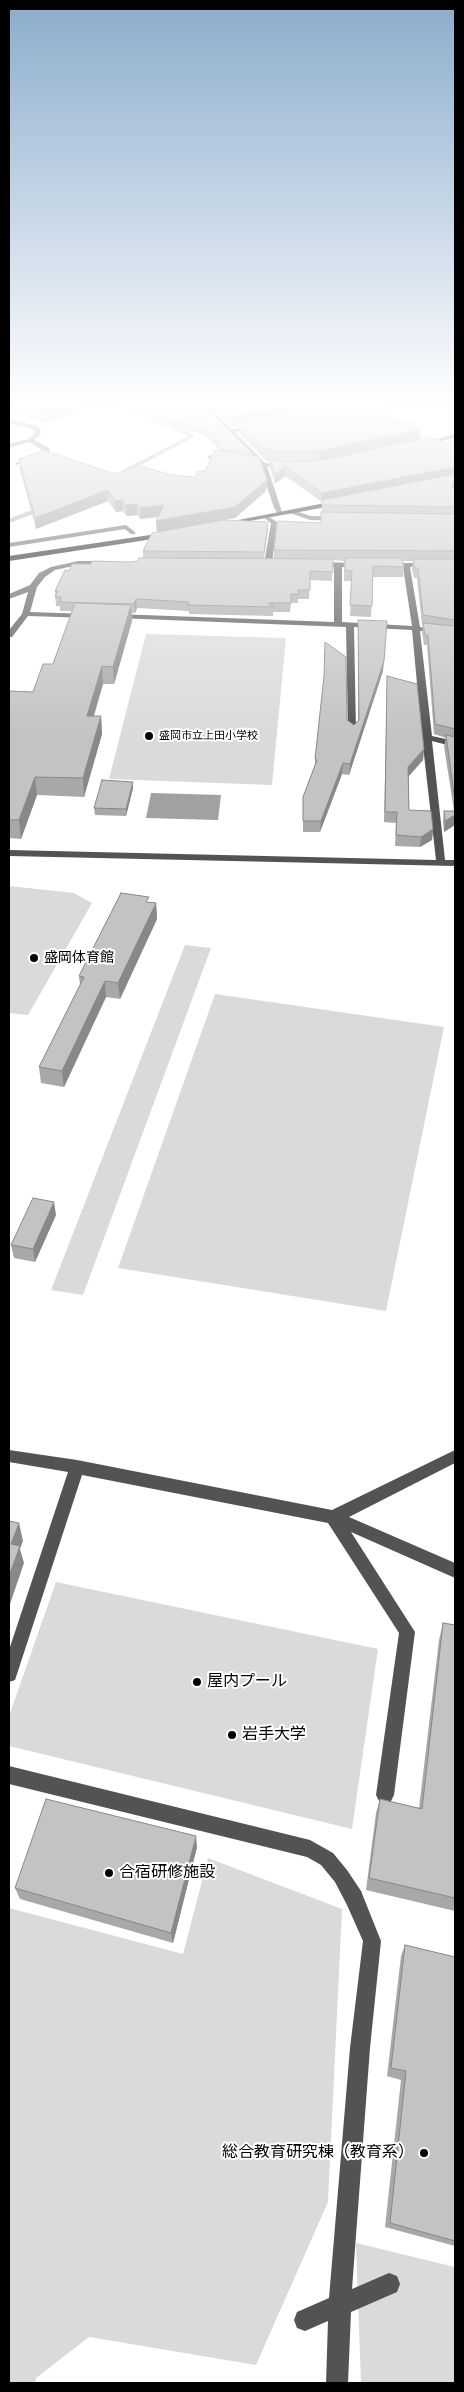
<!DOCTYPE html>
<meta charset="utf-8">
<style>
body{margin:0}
#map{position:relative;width:464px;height:2392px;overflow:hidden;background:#fff;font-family:"Fira Sans Condensed",sans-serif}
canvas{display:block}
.frame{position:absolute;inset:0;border:10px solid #000;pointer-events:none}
</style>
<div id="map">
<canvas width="464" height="2392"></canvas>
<div class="frame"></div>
</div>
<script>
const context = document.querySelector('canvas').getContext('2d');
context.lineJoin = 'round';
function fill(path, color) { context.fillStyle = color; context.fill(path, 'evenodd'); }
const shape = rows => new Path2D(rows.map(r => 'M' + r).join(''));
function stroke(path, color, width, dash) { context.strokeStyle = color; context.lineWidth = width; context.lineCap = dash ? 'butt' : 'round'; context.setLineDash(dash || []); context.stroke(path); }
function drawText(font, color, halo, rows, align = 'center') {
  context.font = font + ' "Fira Sans Condensed","Noto Sans JP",sans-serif'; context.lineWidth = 4; context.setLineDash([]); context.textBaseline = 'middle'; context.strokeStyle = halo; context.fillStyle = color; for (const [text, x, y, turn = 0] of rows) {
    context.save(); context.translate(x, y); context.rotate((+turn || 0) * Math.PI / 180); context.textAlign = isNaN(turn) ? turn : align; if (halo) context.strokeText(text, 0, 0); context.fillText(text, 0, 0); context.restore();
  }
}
const green = shape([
 [146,634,286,638,272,785,109,779],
 [9,886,74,893,92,903,28,1015,9,1013],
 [185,945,211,948,83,1295,51,1290],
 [215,994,444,1027,386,1311,118,1268],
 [56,1582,378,1649,352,1829,9,1746,9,1716],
 [208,1858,342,1909,328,2202,256,2365,89,2337,36,2378,35,2383,9,2383,9,1908,183,1954],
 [356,2243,455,2267,455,2383,361,2383]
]);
const water = shape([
 [151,793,221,795,218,820,146,818]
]);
const stream = shape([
 [112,478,192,436,119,402],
 [11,520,41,509]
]);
const minor = shape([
 [147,402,159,402,127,409,124,407,147,402],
 [198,402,204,402,232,429,256,426,256,428,235,432,265,463,287,466,285,469,267,466,283,515,279,515,274,508,260,466,207,458,209,455,257,461,198,402],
 [391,402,403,402,355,412,352,410,391,402],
 [9,419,38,426,41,430,40,435,34,440,49,448,51,454,16,465,16,463,46,452,29,442,9,448,9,444,28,439,34,434,35,430,9,423,9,419],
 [455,434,455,438,420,446,417,444,455,434],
 [292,510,311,516,338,517,341,519,338,521,310,520,290,513,290,511,292,510],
 [266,515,277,522,272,564,268,566,264,564,271,523,263,517,266,515],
 [126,525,135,532,135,534,131,534,125,529,9,547,9,543,126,525],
 [78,561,108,561,112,563,108,565,78,565,55,570,45,577,37,587,30,612,88,614,92,616,91,618,28,616,12,637,9,637,9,630,22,614,28,592,9,599,9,594,30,585,39,573,51,567,78,561],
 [315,562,360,563,364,565,360,567,342,567,342,622,412,626,403,567,388,567,384,565,388,563,455,563,455,567,410,567,420,627,455,631,455,635,420,631,432,736,455,741,455,747,432,741,445,860,455,860,455,866,9,856,9,850,436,860,422,737,412,630,354,627,356,731,352,734,348,731,346,627,116,618,112,616,116,614,334,622,334,567,313,565,313,563,315,562],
 [9,1450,77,1460,332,1510,455,1450,455,1463,349,1517,455,1563,455,1578,351,1532,415,1632,394,1795,391,1801,385,1804,379,1801,376,1795,399,1633,328,1523,82,1475,17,1674,15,1680,9,1682,9,1650,68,1472,9,1462,9,1450],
 [9,1766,310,1840,333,1853,347,1870,361,1891,381,1941,370,2048,352,2289,389,2273,397,2276,400,2284,397,2292,351,2312,348,2383,326,2383,328,2321,305,2331,297,2328,294,2320,297,2312,329,2298,350,2048,363,1941,347,1905,335,1882,321,1865,307,1857,9,1784,9,1766]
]);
const highway = shape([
 [340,500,344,502,343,504,222,526,218,524,340,500],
 [170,532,173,532,173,536,9,561,9,556,170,532]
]);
const wall = shape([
 [9,402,77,402,78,413,44,423,9,409],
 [149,402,252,453,252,456,267,480,266,491,235,518,225,520,268,522,268,530,264,559,274,559,274,550,321,523,322,502,285,476,275,484,270,468,270,462,266,461,239,433,239,426,233,427,206,402,339,402,339,406,397,421,421,429,420,439,455,487,455,825,444,832,443,822,444,811,454,811,444,746,446,738,434,734,427,645,424,645,422,633,423,626,422,625,417,578,414,578,412,569,413,561,403,561,404,567,403,577,373,577,371,617,350,616,352,581,344,581,344,561,333,560,332,581,310,580,309,599,298,599,298,603,291,603,290,612,273,612,273,616,189,614,189,611,137,608,135,613,132,613,132,621,114,684,103,684,94,716,101,716,102,734,84,797,37,795,21,839,9,838,9,691,33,692,53,664,72,611,60,611,60,606,56,606,55,591,69,571,91,564,131,562,138,561,143,558,143,551,157,532,156,521,158,517,140,519,137,515,127,516,122,511,116,512,108,501,36,529,20,470,19,459,111,473,195,477,205,471,219,451,219,449,205,435,169,425,168,422,141,408,141,403],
 [164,402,203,402,203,410,189,413],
 [358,620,383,671,349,775,342,774,320,832,303,832,303,797,315,766,315,759,347,720,354,725,358,721],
 [387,676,424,749,423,760,409,776,409,810,433,829,432,840,420,847,395,846,396,823,384,822,387,686],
 [133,788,126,816,95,815,94,808],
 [149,902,156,903,157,919,120,999,106,997,64,1087,41,1083,39,1067,80,985,79,976],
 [56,1215,35,1262,14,1258,11,1245],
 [443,1623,455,1625,455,1911,366,1890,376,1813,380,1799,419,1808,439,1640],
 [197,1847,173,1943,20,1899,15,1888],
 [405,1945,455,1957,455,2246,385,2227,401,2080,387,2076,401,1956]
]);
const shadedWall = shape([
 [71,402,77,402,78,413,44,423,43,410],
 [189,402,203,402,203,410,189,413],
 [313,402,339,402,339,409,239,423,239,426,233,427,233,415],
 [421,429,420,440,319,462,319,451],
 [285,466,285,476,275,484,275,475],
 [455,467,455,476,322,502,322,493],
 [455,479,455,486,450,497,451,488],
 [267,480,266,491,235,518,157,532,156,521],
 [108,490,108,501,36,529,35,518],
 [122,500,122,511,116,512,115,501],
 [137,504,137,515,127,516,126,505],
 [164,505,165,516,140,519,140,508],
 [268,522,268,530,263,560,264,552],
 [136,599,137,608,135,613,134,604],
 [131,605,132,621,114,684,113,667],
 [384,661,383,671,349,775,350,764],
 [102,666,103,684,88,734,87,716],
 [101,716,102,734,84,797,83,778],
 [424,749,423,760,407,778,408,767],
 [343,763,342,774,320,832,321,821],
 [35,777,37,795,21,839,19,820],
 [133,782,133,788,126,816,126,809],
 [455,815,455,825,444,832,445,821],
 [433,829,432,840,420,847,421,837],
 [156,903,157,919,120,999,118,983],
 [105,981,106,997,64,1087,62,1071],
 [54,1202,56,1215,35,1262,33,1249],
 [19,1523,23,1541,20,1549,24,1563,9,1607,9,1576,11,1544],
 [196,1836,197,1847,173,1943,171,1933]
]);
const building = shape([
 [22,402,71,402,43,410,22,402],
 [149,402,157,402,187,415,209,411,252,453,219,449,220,446,205,430,168,420,168,417,141,403,149,402],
 [218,402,313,402,233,415,218,402],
 [363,402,397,421,411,422,421,429,319,451,285,452,266,450,239,423,363,402],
 [430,437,444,443,455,440,455,467,322,493,285,466,275,475,270,459,285,462,319,461,430,437],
 [44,450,111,473,120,473,138,465,171,475,195,477,198,471,205,471,215,450,259,457,267,480,235,507,156,521,164,505,140,508,137,504,126,505,122,500,115,501,108,490,35,518,19,459,44,450],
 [455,474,455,479,451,488,455,487,455,507,322,505,322,500,455,474],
 [321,512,455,514,455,551,274,550,278,521,321,523,321,512],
 [223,520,268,522,264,552,143,551,152,533,223,520],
 [139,558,333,559,333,572,310,571,310,590,298,590,299,594,291,594,291,603,268,603,274,607,188,605,189,602,136,599,134,604,60,602,61,597,55,597,58,591,55,591,65,570,69,571,72,564,91,564,92,561,131,562,138,561,139,558],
 [345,558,402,558,404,567,373,566,372,606,350,605,352,571,345,570,345,558],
 [413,559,455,559,455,620,423,615,418,568,415,568,413,559],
 [75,603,131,605,113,667,102,666,87,716,101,716,83,778,35,777,19,820,9,820,9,719,10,715,9,715,9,691,33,692,43,664,53,664,75,603],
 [358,620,387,621,384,661,350,764,343,763,321,821,303,821,303,797,317,760,315,759,324,676,325,642,346,657,347,720,354,725,359,720,358,620],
 [423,623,455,626,455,729,435,724,428,635,425,635,423,623],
 [387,676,417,684,424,749,408,767,409,810,431,811,433,829,421,837,396,835,397,812,385,812,387,676],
 [446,735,455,737,455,801,446,735],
 [102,780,133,782,126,809,94,808,102,780],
 [444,811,455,811,455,815,445,821,444,811],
 [121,893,149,897,146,902,156,903,118,983,105,981,62,1071,39,1067,84,977,79,976,121,893],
 [33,1198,54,1202,33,1249,11,1245,33,1198],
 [9,1521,19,1523,11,1544,20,1546,9,1576,9,1521],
 [443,1623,455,1625,455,1898,369,1878,380,1799,422,1809,443,1623],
 [46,1799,196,1836,171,1933,15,1888,46,1799],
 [405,1945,455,1957,455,2241,390,2223,406,2071,391,2068,405,1945]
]);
const markers = [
 [149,736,5,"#000"],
 [34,958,5,"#000"],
 [197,1682,5,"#000"],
 [232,1735,5,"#000"],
 [109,1873,5,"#000"],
 [424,2153,5,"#000"]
];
const farPoinames = [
 ["盛岡市立上田小学校",159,736]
];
const poiNames = [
 ["盛岡体育館",44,958]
];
const nearPoinames = [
 ["屋内プール",207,1682],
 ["岩手大学",242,1735],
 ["合宿研修施設",119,1873],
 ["総合教育研究棟（教育系）",414,2153,"right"]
];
fill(green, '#dadada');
fill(water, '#a1a1a1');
stroke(stream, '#a1a1a1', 4);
fill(minor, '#535353');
fill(highway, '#000');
fill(wall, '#a8a8a8');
fill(shadedWall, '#888');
fill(building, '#c3c3c3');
stroke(building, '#888', 1);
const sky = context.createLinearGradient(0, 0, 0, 737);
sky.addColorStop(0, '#8baccc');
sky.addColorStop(0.55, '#fff');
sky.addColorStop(1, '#ffffff00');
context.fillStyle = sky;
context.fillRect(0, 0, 464, 737);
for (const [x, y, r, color] of markers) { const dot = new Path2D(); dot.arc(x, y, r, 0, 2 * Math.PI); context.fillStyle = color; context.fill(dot); stroke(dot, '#fff', 2); }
drawText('11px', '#000', '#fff', farPoinames, 'left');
drawText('14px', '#000', '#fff', poiNames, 'left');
drawText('16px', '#000', '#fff', nearPoinames, 'left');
</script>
